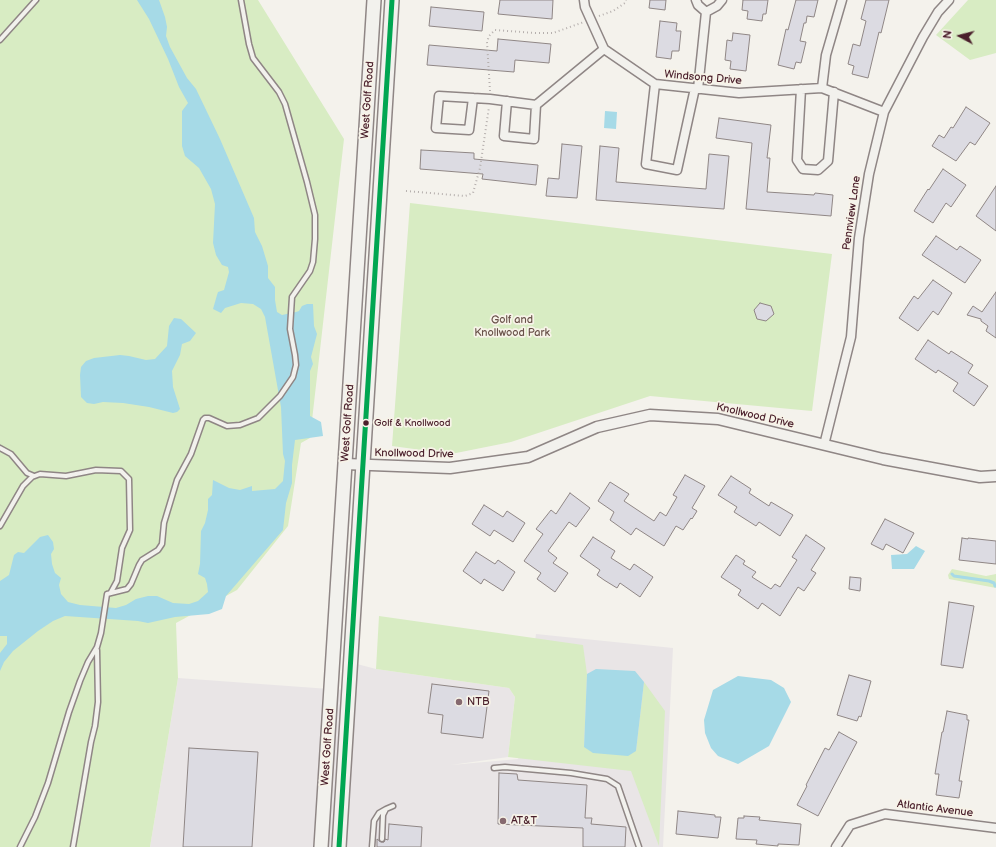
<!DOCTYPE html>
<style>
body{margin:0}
#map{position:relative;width:996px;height:847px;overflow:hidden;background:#f4f2ec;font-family:"Balsamiq Sans",sans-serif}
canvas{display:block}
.north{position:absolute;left:940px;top:16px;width:40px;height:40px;-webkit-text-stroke:3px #f7f3e8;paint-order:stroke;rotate:277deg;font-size:11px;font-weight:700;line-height:16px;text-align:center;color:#4a1f2b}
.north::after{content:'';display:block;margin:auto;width:14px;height:18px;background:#4a1f2b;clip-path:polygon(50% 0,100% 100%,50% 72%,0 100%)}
</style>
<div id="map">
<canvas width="996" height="847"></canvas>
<div class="north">N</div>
</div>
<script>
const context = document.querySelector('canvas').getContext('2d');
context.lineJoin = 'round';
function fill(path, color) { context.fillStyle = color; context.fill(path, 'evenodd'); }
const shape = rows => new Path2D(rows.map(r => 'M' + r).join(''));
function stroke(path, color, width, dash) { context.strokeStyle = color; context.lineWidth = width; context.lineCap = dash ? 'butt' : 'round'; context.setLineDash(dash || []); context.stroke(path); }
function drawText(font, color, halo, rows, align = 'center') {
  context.font = font + ' "Balsamiq Sans",sans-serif'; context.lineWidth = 3.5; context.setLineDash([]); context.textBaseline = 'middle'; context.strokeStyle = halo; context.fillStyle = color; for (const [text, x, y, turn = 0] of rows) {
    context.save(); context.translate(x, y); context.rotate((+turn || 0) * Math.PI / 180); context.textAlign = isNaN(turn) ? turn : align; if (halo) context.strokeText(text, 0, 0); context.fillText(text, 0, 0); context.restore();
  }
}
const built = shape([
 [536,634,673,648,663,847,150,847,178,678,357,691,357,664,376,669,509,688,515,697,508,757,451,765,518,759]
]);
const green = shape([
 [0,0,258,0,344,139,310,438,301,443,288,526,237,590,176,623,178,678,150,847,0,847],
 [968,0,996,0,996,53,970,60,936,35],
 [410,203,832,254,812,411,650,396,511,442,451,454,392,446],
 [952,569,986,576,996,574,996,588,949,579,948,575],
 [379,616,583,645,587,674,584,747,636,751,644,682,665,711,659,846,631,771,508,757,515,697,509,688,376,669]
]);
const water = shape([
 [137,0,159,0,165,17,167,27,166,36,170,47,187,78,196,89,220,139,254,218,255,232,262,246,268,266,268,278,275,287,275,300,277,312,282,315,296,312,299,311,302,306,307,304,313,304,314,326,317,334,311,357,313,364,310,371,310,416,321,422,323,436,295,440,292,465,292,483,286,503,283,530,226,596,222,609,209,614,175,617,148,623,138,621,65,616,53,621,38,631,13,651,4,662,0,671,0,653,7,644,7,636,0,636,0,581,9,575,14,555,18,552,24,553,40,537,48,535,53,542,54,549,51,554,52,564,55,573,61,578,59,585,61,594,68,602,80,605,116,608,126,605,136,599,148,596,157,596,173,603,189,604,198,601,208,592,207,584,205,578,198,574,200,564,201,531,205,523,208,510,208,499,212,495,213,480,229,488,240,490,252,486,252,491,275,489,283,481,285,461,283,454,281,407,265,317,261,309,253,304,241,303,225,308,221,313,213,309,217,295,218,292,224,290,229,272,228,267,222,265,216,255,213,243,215,204,211,189,199,168,185,156,182,146,182,111,188,103,179,87,168,59,149,19],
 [605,111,617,112,616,129,604,128],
 [174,318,181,319,196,333,190,341,182,344,180,355,172,371,173,387,180,409,177,412,173,413,149,407,123,403,103,402,94,404,87,403,81,397,80,375,81,367,86,361,94,358,120,355,129,356,146,360,155,359,167,346,169,326],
 [916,546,925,551,914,569,892,569,891,555,907,554],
 [596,669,635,671,644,682,636,751,628,756,593,753,584,747,587,674],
 [738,676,771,680,784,688,791,702,769,746,738,764,718,756,711,748,705,733,704,720,713,690]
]);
const stream = shape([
 [952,574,954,576,989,581,994,583,995,586]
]);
const building = shape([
 [500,0,553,0,552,19,498,14,500,0],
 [650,0,666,0,665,10,649,8,650,0],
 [743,0,768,0,766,14,763,14,762,21,747,19,748,11,742,10,743,0],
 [796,0,818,0,814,17,807,16,806,23,804,23,800,41,806,42,801,63,796,62,794,69,778,65,786,29,788,30,796,0],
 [866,0,889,0,881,33,879,32,868,78,852,74,854,66,848,64,853,44,860,46,866,21,861,19,866,0],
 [431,7,484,12,482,31,429,26,431,7],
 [660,21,677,23,676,31,681,31,679,51,672,51,671,59,656,57,660,21],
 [733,33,750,35,746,71,730,69,731,61,725,60,727,40,732,41,733,33],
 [498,39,551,44,549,63,515,60,514,72,427,65,429,45,497,51,498,39],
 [966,107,990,123,975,145,970,142,956,161,932,146,939,135,944,138,951,127,953,128,966,107],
 [719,118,771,125,767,158,770,158,767,192,814,195,815,193,833,195,831,216,746,209,752,143,716,138,719,118],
 [562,144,582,146,577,198,546,196,548,178,559,179,562,144],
 [600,146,619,148,616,182,706,189,709,154,729,156,724,209,596,200,600,146],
 [421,150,474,153,474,159,538,165,536,185,482,179,483,174,420,169,421,150],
 [943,169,966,185,951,207,946,203,933,223,914,211,928,189,929,190,943,169],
 [996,186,996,231,976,216,996,186],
 [936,236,957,250,960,246,981,260,965,283,922,255,936,236],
 [933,280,952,293,938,315,933,311,918,331,899,318,914,296,918,299,933,280],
 [996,292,996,338,986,331,988,326,981,321,981,319,967,315,973,306,982,312,996,292],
 [760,303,771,306,774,314,766,321,757,319,754,310,760,303],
 [928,340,949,354,951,351,973,365,968,373,988,386,974,406,953,391,958,383,938,370,936,373,915,359,928,340],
 [685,475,705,486,692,508,697,511,692,519,691,518,683,530,676,526,664,546,636,528,631,535,610,520,614,512,598,501,610,482,629,494,624,501,654,521,660,512,666,516,677,497,673,495,685,475],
 [731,476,751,489,749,493,769,506,771,502,793,515,780,536,759,522,756,526,734,512,737,507,718,495,731,476],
 [570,493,590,508,576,527,569,522,548,551,557,558,553,563,568,573,555,592,537,579,541,573,524,561,543,534,536,529,551,510,556,514,570,493],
 [484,505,503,517,507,511,525,523,513,542,494,530,490,536,472,524,484,505],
 [885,519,914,533,903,553,886,544,883,550,871,544,885,519],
 [806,535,825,548,811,570,816,573,804,591,798,587,780,616,762,603,758,609,738,595,741,590,721,577,736,555,745,561,743,564,756,572,752,577,771,589,775,584,780,587,797,560,792,557,806,535],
 [593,537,615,551,611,558,630,570,634,564,653,577,640,597,620,583,617,588,604,580,597,575,600,570,580,556,593,537],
 [962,538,968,539,968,538,996,541,996,564,959,560,962,538],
 [476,552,495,564,498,560,515,572,503,591,484,579,481,584,463,571,476,552],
 [850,577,861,578,860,591,849,589,850,577],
 [949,602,974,606,963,668,941,665,949,602],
 [849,675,871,681,861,717,859,716,857,721,837,715,849,675],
 [432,684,489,691,483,738,441,733,443,715,428,713,432,684],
 [947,711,967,715,967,720,969,720,959,781,962,781,959,798,936,795,939,774,935,774,942,732,943,732,947,711],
 [839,732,857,742,818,816,797,805,807,786,806,785,825,748,829,750,839,732],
 [189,748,258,752,252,847,183,847,189,748],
 [499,773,517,774,518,780,587,785,585,818,592,818,591,824,626,827,625,847,583,847,583,828,498,824,499,773],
 [678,811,715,815,715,817,721,817,718,838,676,834,678,811],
 [744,816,760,817,759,820,801,824,799,845,778,844,778,846,756,844,757,840,736,839,738,818,744,818,744,816],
 [389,824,422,827,421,847,377,847,377,839,381,842,384,842,385,839,388,840,389,824]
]);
const path = shape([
 [599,16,613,11,625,3,626,0],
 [490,91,487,42,489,36,495,30,535,33,553,33,584,22],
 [406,191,465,196,473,193,480,168,489,107]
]);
const service = shape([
 [0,40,36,0],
 [0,448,11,454,27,473,34,476],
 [0,526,23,486,32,477,40,474,66,476,96,470,121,471,129,479,130,530,122,548,117,581,111,592],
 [494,768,505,767,571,773,607,779,618,786,639,847],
 [382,839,383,815,386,809,393,806],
 [20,847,35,817,48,783,69,712,80,681,88,662,97,647,101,633,107,594,127,589,131,584,139,565,142,560,158,550,162,544,164,523,177,480,191,454,203,420,205,418,209,418,227,426,240,425,258,418,280,396,293,377,296,365,295,355,290,329,292,297,310,271,313,262,315,239,315,215,307,182,285,104,279,92,253,58,249,44,241,0],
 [73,847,91,742,95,726,98,702,97,650],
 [372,847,374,821,379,813,386,809]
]);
const minor = shape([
 [584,0,585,7,604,49,655,84,739,93,822,88,884,112],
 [696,0,698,5,706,12],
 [706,12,717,6,722,0],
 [655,84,646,164,677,170,695,88],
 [822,88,826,55,842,0],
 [698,89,706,12],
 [801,89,797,160,803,169,818,170,828,161,834,92],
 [473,98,469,130,436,128,439,96,490,99,536,105],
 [507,101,504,136,534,139,536,105,604,49],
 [824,445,851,337,859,238,869,174,884,112,923,37,938,12,949,0],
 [836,847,850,825,885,814,996,828]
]);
const tertiary = shape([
 [345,464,450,468,528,457,597,427,650,415,718,419,883,459,980,477,996,476]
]);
const primary = shape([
 [321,847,374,0],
 [339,847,392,0]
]);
const bus1 = shape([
 [339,847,392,0]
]);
const markers = [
 [366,423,3.5,"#4a1f2b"],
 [459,702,4,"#86696f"],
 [503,821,4,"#86696f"]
];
const busNames = [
 ["Golf & Knollwood",374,423]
];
const streetNames = [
 ["Windsong Drive",703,78,5],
 ["West Golf Road",368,100,-86],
 ["Pennview Lane",852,213,-82],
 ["Knollwood Drive",755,416,13],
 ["West Golf Road",348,423,-86],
 ["Knollwood Drive",414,454,1],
 ["West Golf Road",328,747,-86],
 ["Atlantic Avenue",935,809,7]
];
const parkNames = [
 ["Golf and",512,320],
 ["Knollwood Park",512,333]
];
const poiNames = [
 ["NTB",467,702],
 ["AT&T",511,821]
];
fill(built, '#e9e5e6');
fill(green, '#d8ecc3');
fill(water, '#a6dae7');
stroke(stream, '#a6dae7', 3);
fill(building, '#dcdbe2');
stroke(building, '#8f8685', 1);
stroke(service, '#8f8685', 7);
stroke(minor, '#8f8685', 11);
stroke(tertiary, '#8f8685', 13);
stroke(primary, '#8f8685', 16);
stroke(path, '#b6b0ae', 2, [1, 3]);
stroke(service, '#f2f1ed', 4);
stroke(minor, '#f2f1ed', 8);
stroke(tertiary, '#f2f1ed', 10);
stroke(primary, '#f2f1ed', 13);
stroke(bus1, '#00a651', 5);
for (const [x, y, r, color] of markers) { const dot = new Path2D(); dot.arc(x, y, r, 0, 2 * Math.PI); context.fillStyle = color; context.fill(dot); stroke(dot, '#f7f3e8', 1.5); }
drawText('10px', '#4a1f2b', '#f7f3e8', busNames, 'left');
drawText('11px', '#4a1f2b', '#f7f3e8', streetNames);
drawText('11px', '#685149', '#f7f3e8', parkNames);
drawText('11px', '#4a1f2b', '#f7f3e8', poiNames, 'left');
</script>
